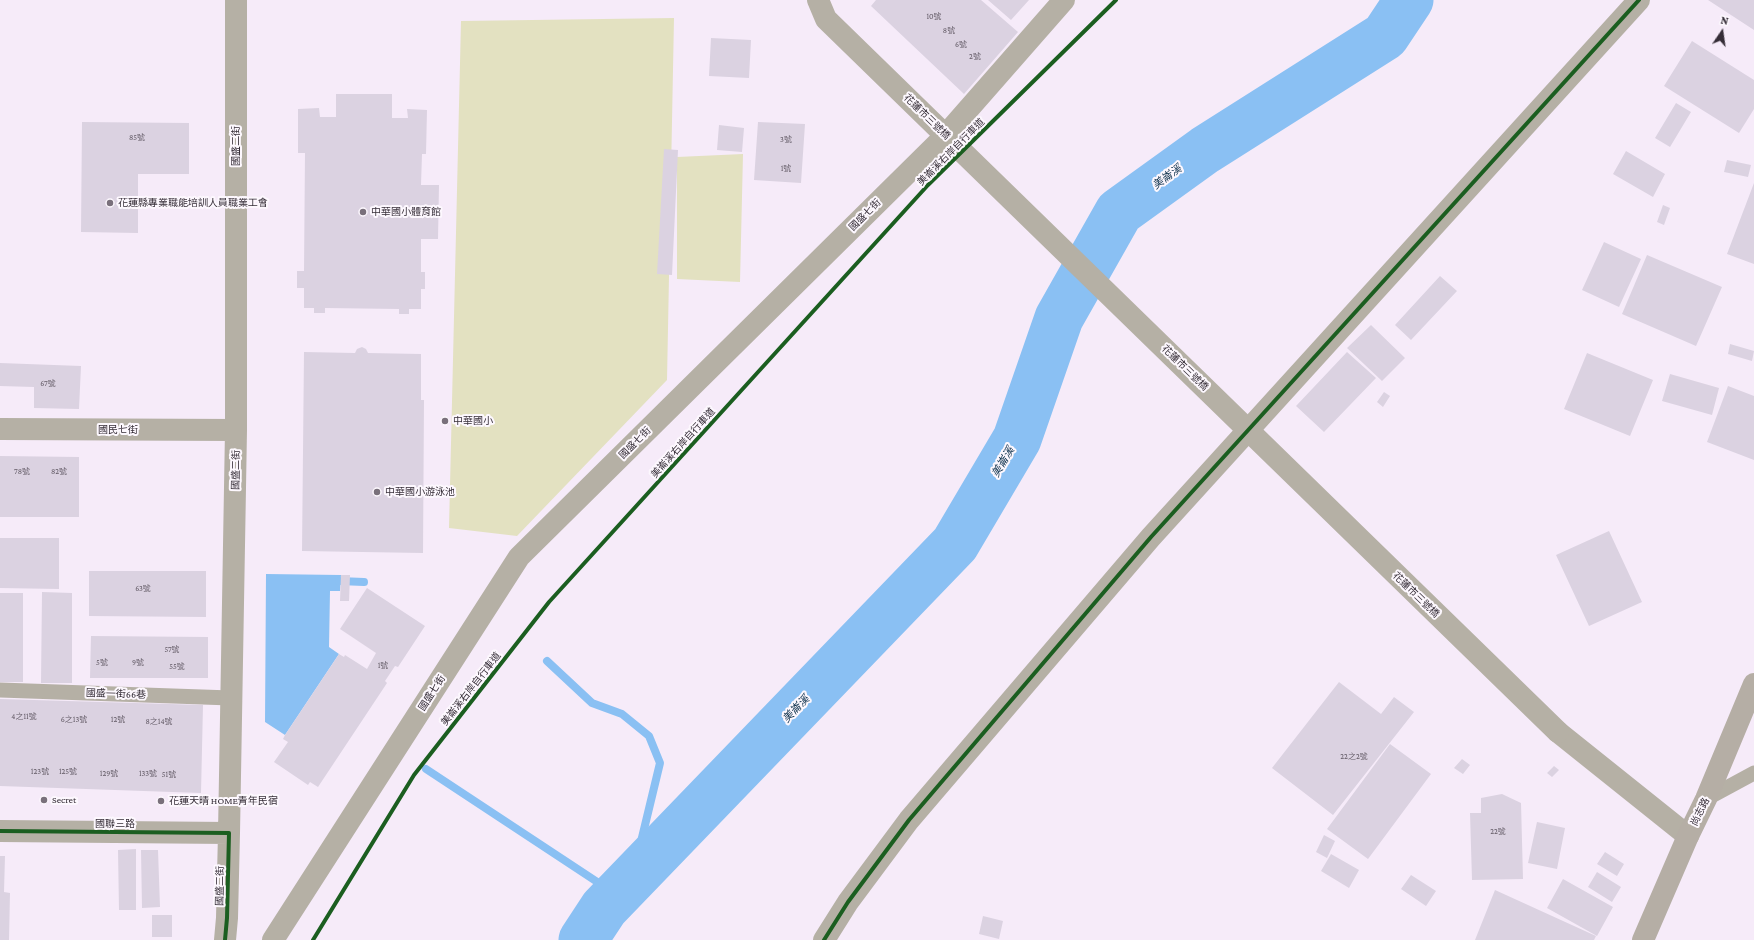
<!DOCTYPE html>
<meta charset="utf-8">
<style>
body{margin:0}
#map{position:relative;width:1754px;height:940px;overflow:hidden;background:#f6ebf9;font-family:"Crimson Pro",serif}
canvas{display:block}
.north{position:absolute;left:1702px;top:12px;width:40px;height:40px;-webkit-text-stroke:3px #fdf8fe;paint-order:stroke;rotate:13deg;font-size:11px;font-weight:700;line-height:16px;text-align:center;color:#352d37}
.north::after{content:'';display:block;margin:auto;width:14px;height:18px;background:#352d37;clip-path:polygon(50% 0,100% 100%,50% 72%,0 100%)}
</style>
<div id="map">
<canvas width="1754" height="940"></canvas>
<div class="north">N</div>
</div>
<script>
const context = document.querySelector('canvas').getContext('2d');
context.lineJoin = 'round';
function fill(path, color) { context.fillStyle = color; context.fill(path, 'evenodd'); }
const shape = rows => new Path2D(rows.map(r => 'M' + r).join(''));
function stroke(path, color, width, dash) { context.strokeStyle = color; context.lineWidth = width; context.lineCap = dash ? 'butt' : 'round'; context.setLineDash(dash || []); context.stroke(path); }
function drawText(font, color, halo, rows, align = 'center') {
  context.font = font + ' "Crimson Pro","Noto Sans TC",serif'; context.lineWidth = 4; context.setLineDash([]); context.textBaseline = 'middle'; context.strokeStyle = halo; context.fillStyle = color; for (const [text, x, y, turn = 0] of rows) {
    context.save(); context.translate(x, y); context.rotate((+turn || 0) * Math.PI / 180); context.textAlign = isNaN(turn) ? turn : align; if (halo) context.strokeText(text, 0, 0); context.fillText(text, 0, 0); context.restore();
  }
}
const green = shape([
 [674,18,667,380,517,536,449,528,461,21],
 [743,154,740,282,677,279,677,157]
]);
const water = shape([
 [266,574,341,575,340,591,330,591,329,647,339,654,285,735,265,722]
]);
const stream = shape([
 [339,581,364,582],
 [547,661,592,703,622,714,649,736,660,763,632,879],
 [426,769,617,895]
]);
const river = shape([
 [583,940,604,908,955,544,1017,439,1059,318,1119,212,1205,150,1385,36,1409,0]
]);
const building = shape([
 [876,0,981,0,1018,32,964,94,871,6],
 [988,0,1029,0,1011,20],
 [1708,0,1754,0,1754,30],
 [711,38,751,40,749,78,709,76],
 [1692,41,1754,80,1754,109,1739,133,1664,86],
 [336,94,392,94,392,118,408,118,407,109,427,110,426,154,422,154,421,185,439,185,438,239,421,239,421,272,425,272,425,289,421,289,421,309,409,309,409,314,399,314,399,309,325,308,325,313,314,313,314,308,304,308,304,288,297,288,297,271,304,271,305,153,298,153,298,109,319,108,320,117,336,117],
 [1676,103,1691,112,1670,147,1655,138],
 [82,122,189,123,189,174,138,174,138,233,81,232],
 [758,122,805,124,801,183,754,180],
 [719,125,744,128,742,152,717,150],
 [664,149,678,150,672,275,657,274],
 [1626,151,1665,174,1653,197,1613,174],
 [1727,160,1751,165,1748,177,1724,172],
 [1754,183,1754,264,1727,254],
 [1663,205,1670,208,1664,225,1657,222],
 [1604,242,1641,259,1619,307,1582,290],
 [1647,255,1722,287,1696,346,1622,314],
 [1440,276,1457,291,1411,340,1395,325],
 [1371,325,1405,358,1382,381,1347,348],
 [1730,344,1754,351,1752,361,1728,354],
 [362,347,366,349,368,353,421,354,421,400,424,400,423,553,302,551,304,352,355,353,357,349],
 [1347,352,1376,378,1324,432,1296,406],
 [1587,353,1653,380,1630,436,1564,409],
 [0,363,81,366,79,409,34,408,34,387,0,386],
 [1670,374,1719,388,1712,415,1662,401],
 [1728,386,1754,396,1754,460,1707,442],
 [1384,392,1390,396,1383,407,1377,402],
 [0,456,79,457,79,517,0,517],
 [1609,531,1642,602,1589,626,1556,555],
 [0,538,59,538,59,589,0,588],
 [89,571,206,571,206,617,89,616],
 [341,575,350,575,349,601,340,601],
 [367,588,425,626,398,667,395,666,385,681,387,683,318,787,310,782,308,785,274,762,288,742,283,739,285,735,339,654,344,657,345,655,367,669,376,653,340,629],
 [42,592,72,593,72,683,41,683],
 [0,593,23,593,23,682,0,682],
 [91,636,208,637,208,678,90,678],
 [1339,682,1381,714,1394,697,1414,712,1333,815,1272,768],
 [0,699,203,705,201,793,0,786],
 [1390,744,1431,774,1368,859,1327,829],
 [1462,759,1470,765,1463,774,1454,768],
 [1554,766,1559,770,1552,777,1547,773],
 [1502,794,1521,803,1523,879,1472,880,1470,813,1481,813,1481,798],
 [1537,822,1565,828,1557,869,1528,863],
 [1324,835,1335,841,1327,858,1316,852],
 [136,849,136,910,119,910,118,850],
 [141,850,158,850,160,907,142,908],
 [1605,852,1624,864,1617,876,1597,864],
 [1331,854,1359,870,1349,888,1321,871],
 [0,856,5,856,4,892,10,893,9,940,0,940],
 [1597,872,1621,887,1612,902,1588,887],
 [1411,875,1436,891,1426,906,1401,889],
 [1563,879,1613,907,1597,936,1547,908],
 [1495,890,1596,936,1594,940,1475,940],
 [152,915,172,915,172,937,152,937],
 [983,916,1003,921,999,939,979,934]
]);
const lane = shape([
 [0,690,231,698],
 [1706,799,1754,773]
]);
const street = shape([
 [0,429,236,430],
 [1558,732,1688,836],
 [0,831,229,833],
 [225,940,227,918,229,833,236,430,236,0],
 [273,940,519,557,943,138,1064,0],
 [824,940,848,902,909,820,1151,537,1639,0]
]);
const secondary = shape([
 [1643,940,1688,836,1706,799,1754,684]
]);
const streetBridge = shape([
 [818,0,826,19,1558,732]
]);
const cycleway = shape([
 [0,831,229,833,227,918,225,940],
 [313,940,414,775,549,602,928,185,1116,0],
 [824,940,848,902,909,820,1151,537,1639,0]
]);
const markers = [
 [110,203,4,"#79707b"],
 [363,212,4,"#79707b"],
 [445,421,4,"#79707b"],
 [377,492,4,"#79707b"],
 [44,800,4,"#79707b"],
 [161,801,4,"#79707b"]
];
const numberNames = [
 ["10號",934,17],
 ["8號",949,31],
 ["6號",961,45],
 ["2號",975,57],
 ["85號",137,138],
 ["3號",786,140],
 ["1號",786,169],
 ["67號",48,384],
 ["78號",22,472],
 ["82號",59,472],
 ["63號",143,589],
 ["57號",172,650],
 ["5號",102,663],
 ["9號",138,663],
 ["1號",383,666],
 ["55號",177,667],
 ["4之11號",24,717],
 ["6之13號",74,720],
 ["12號",118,720],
 ["8之14號",159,722],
 ["22之2號",1354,757],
 ["123號",40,772],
 ["125號",68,772],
 ["129號",109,774],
 ["133號",148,774],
 ["51號",169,775],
 ["22號",1498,832]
];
const streetNames = [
 ["花蓮市三號橋",927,117,44],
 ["國盛二街",236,146,-90],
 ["美崙溪右岸自行車道",951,152,-45],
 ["國盛七街",865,215,-45],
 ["花蓮市三號橋",1185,368,44],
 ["國民七街",118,430],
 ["國盛七街",635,443,-45],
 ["美崙溪右岸自行車道",683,443,-48],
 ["國盛二街",236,470,-89],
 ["花蓮市三號橋",1416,595,44],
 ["美崙溪右岸自行車道",471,689,-52],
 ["國盛七街",432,693,-57],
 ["國盛一街66巷",116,694,2],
 ["尚志路",1700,812,-64],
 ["國聯三路",115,824],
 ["國盛二街",220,886,-89]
];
const poiNames = [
 ["花蓮縣專業職能培訓人員職業工會",118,203],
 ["中華國小體育館",371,212],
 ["中華國小",453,421],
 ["中華國小游泳池",385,492],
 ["Secret",52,800],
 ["花蓮天晴 HOME青年民宿",169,801]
];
const waterNames = [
 ["美崙溪",1167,177,-36],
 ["美崙溪",1003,462,-59],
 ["美崙溪",796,709,-46]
];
fill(green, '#e3e1c1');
fill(water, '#8ac0f3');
stroke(stream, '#8ac0f3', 8);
stroke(river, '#8ac0f3', 49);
fill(building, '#dbd2e1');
stroke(lane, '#b5b0a5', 15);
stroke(street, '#b5b0a5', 22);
stroke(secondary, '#b5aea5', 22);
stroke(streetBridge, '#b5b0a5', 22);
stroke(cycleway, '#1b5e20', 4);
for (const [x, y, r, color] of markers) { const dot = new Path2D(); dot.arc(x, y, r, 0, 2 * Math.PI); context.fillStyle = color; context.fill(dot); stroke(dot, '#fdf8fe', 1.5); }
drawText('8px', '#625a65', null, numberNames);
drawText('10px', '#352d37', '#fdf8fe', streetNames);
drawText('10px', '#352d37', '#fdf8fe', poiNames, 'left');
drawText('italic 11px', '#10334e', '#fdf8fe', waterNames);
</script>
